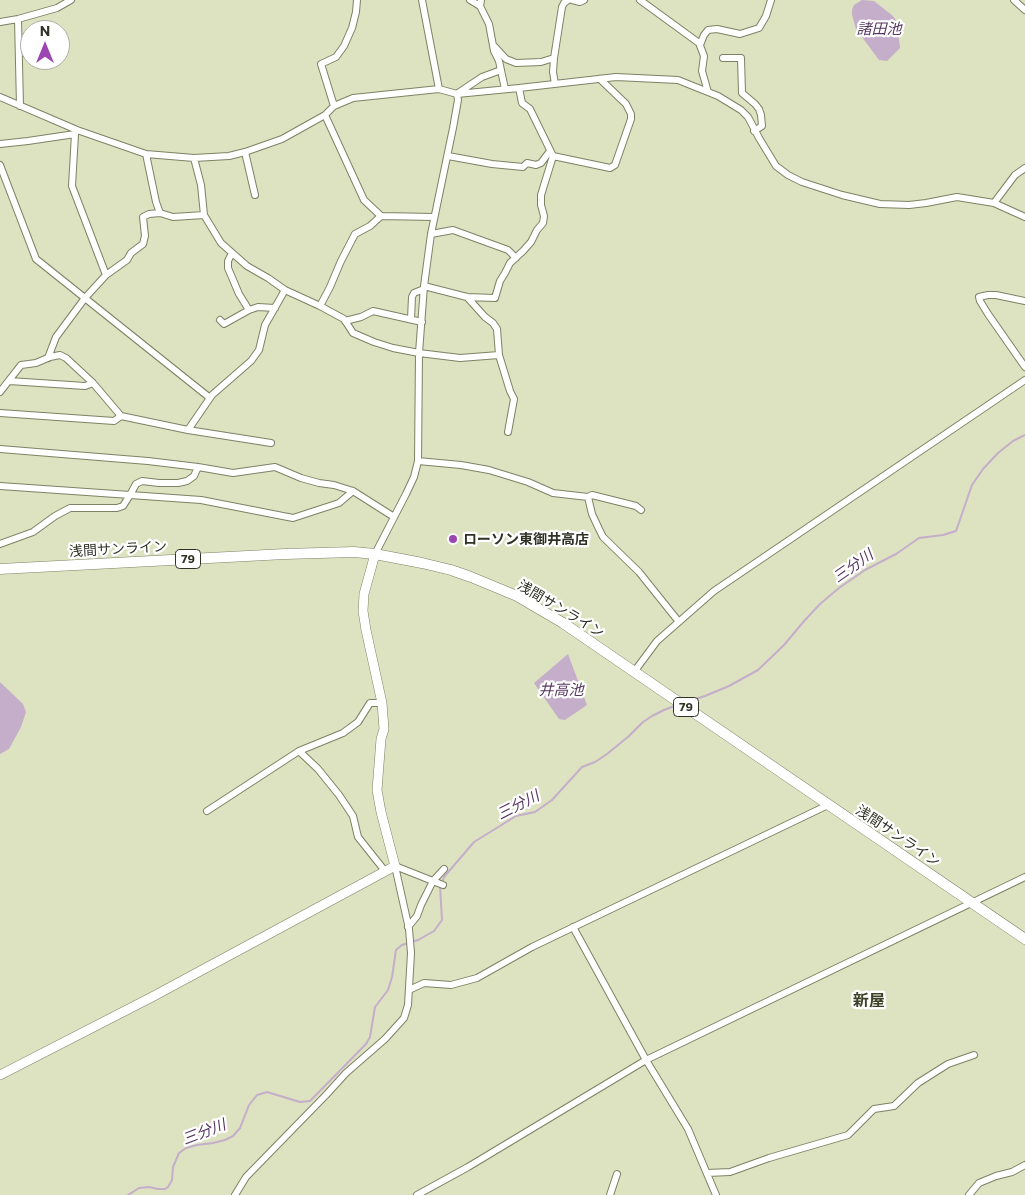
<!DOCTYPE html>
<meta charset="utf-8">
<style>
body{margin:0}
#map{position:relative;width:1025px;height:1195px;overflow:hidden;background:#dde2c1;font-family:Commissioner,sans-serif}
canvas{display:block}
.north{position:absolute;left:20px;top:20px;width:50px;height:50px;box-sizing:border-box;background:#fff;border:1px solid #adada8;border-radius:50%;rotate:0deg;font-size:14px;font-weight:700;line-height:20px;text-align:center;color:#313226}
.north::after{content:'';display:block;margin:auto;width:18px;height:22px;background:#9c46b3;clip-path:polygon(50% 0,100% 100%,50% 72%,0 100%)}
</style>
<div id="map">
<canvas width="1025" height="1195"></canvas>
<div class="north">N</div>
</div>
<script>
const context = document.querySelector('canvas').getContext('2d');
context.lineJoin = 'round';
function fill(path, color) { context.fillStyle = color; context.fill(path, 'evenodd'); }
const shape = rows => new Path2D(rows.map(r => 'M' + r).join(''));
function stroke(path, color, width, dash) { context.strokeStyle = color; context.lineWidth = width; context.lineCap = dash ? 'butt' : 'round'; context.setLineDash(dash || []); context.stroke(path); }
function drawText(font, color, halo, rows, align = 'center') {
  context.font = font + ' Commissioner,"Noto Sans JP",sans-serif'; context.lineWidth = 4.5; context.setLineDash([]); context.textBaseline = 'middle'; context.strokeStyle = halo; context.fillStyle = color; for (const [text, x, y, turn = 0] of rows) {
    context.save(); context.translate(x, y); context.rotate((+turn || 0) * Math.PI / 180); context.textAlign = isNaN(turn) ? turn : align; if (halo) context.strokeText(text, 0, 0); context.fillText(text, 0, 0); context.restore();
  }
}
const water = shape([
 [862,0,874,1,893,16,897,22,900,48,887,61,879,60,856,29,852,15,852,10,854,5],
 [568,654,587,705,565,720,559,719,534,683],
 [0,682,23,704,26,712,21,727,9,749,0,754]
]);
const stream = shape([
 [686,702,705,696,729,686,758,670,784,645,805,620,820,604,839,588,865,570,896,554,919,538,943,535,956,531,972,485,983,469,998,453,1013,441,1025,435],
 [442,882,444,877,474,842,516,816,535,812,552,800,582,767,595,762,607,754,629,736,643,722,652,716,664,710,677,705],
 [128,1195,139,1188,149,1187,158,1189,165,1189,168,1187,172,1180,173,1167,179,1153,186,1148,197,1145,213,1143,225,1140,233,1136,240,1128,249,1105,257,1095,267,1092,300,1102,310,1101,316,1095,366,1044,370,1037,375,1007,388,990,392,977,396,950,402,945,418,940,434,931,442,920,440,886]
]);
const minor = shape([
 [422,0,439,89],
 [470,0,480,6],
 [481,0,480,6,489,24,494,51,499,61,505,89],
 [572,0,580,2,584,0],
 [640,0,699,43,704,56,702,71,708,92],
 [1014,0,1025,10],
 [18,19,20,106],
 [0,22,18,19,57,8,71,0],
 [700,45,704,35,708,30,717,29,740,34,759,28,766,16,771,0],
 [494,46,506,59,516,63,541,62,554,58],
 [723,58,741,58,742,93,755,104,759,109,761,115,762,126,754,131],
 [555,84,553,72,554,58,562,7,564,3,568,0],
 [458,93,482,77,501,70],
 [0,97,77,130,146,154,194,158,229,156,245,152,282,139,325,115,334,106,353,98,439,89,457,94,519,88,616,77,678,80,718,96,741,110,748,117,759,138,776,166,788,175,802,182,842,195,880,204,909,205,926,203,957,197,994,203,1025,217],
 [334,106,321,64,336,57,344,46,352,28,356,12,357,0],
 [325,115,364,200,381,216,434,217],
 [77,130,75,134,72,186,106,275],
 [0,144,28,141,75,134],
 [245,152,255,195],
 [146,154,156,202,160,213],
 [448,156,492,164,523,167,527,163,536,165,541,163,550,151],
 [553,156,610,168,615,165,631,119,631,114,626,104,600,79],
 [194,158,201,185,204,215,221,243,247,266,268,278,285,290,320,306,344,319,353,333,374,342,393,348,419,353,460,358,499,355],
 [0,165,36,259,210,398],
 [994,203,1015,175,1025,168],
 [431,234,453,230,508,250,516,258],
 [232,253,228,261,228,268,239,294,249,310],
 [424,286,467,297,495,298,500,281,505,273,510,263,523,251,531,242,537,230,543,223,544,216,541,205,541,195,553,156,530,109,522,103,519,88],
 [467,297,485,317,493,323,497,329,499,355,510,391,514,399,508,432],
 [1025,301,996,295,988,295,979,297,980,301,988,314,1025,367],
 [320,306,330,287,341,261,355,234,370,226,381,216],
 [411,319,412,297,414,293,424,289],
 [220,320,224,324,249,310,258,307,275,308],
 [345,321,361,317,373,311,422,322],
 [48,358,56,337,85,298,106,275,127,260,131,253,143,244,145,236,143,217,149,214,160,213,173,217,204,215],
 [9,381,85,386,93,383],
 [0,392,21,365,36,363,50,357,60,355,66,358,93,383,121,416,188,430,271,443],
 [0,413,114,421,121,416],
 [188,430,212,395,251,361,259,350,265,325,285,290],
 [0,449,148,461,198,467,233,473,275,467,301,478,319,483,334,485,353,491,394,517],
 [418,461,461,465,489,470,528,482,553,493,588,497,592,495,636,506,641,510],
 [0,486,130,495,136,484,142,481,159,483,178,483,187,481,194,476,198,467],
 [588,497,592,514,599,529,603,537,639,572,679,622],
 [0,544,33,532,55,516,70,508,117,508,123,506,130,495,201,500,293,518,339,503,353,491],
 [375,554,406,494,414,477,418,461,419,353,424,286,431,234,453,128,458,100,457,94],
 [634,672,657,641,714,591,1025,380],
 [299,751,318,769,339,795,353,816,358,837,385,871],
 [207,811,299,751,343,733,358,722,370,703,382,703],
 [395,866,443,885],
 [408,927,417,916,421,905,433,881,444,869],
 [573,927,646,1060,688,1129,716,1195],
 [409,990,424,983,451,985,477,978,532,947,828,805],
 [707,1173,730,1172,769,1158,848,1135,874,1109,894,1106,918,1083,948,1064,974,1055],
 [235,1195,246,1177,326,1095,346,1073,385,1039,404,1018,408,1005,411,953,409,929,395,866],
 [417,1195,468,1167,646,1060,1025,877],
 [610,1195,617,1174],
 [969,1195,979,1183,996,1176,1012,1172,1025,1165]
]);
const tertiary = shape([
 [0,1075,152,997,395,866,381,812,377,790,381,739,384,729,382,703,366,630,363,611,364,594,375,554]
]);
const primary = shape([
 [0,569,285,554,354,552,375,554,422,563,451,570,471,577,517,596,563,623,1025,939]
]);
const markers = [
 [453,539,5,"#9c46b3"]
];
const shields = [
 [188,559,25],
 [686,707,25]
];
const shieldNames = [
 ["79",188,559],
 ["79",686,707]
];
const poiNames = [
 ["ローソン東御井高店",463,539]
];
const streetNames = [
 ["浅間サンライン",118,549,-3],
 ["浅間サンライン",561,609,31],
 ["浅間サンライン",898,836,34]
];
const waterNames = [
 ["諸田池",879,29],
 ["三分川",853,566,-35],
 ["井高池",561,690],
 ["三分川",518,805,-27],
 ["三分川",204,1132,-21]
];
const quarterNames = [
 ["新屋",869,1001]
];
fill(water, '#c4aeca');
stroke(stream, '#c4aeca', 2);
stroke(minor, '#7e8264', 8);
stroke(tertiary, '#7e8264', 10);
stroke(primary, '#7e8264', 11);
stroke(minor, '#fff', 6);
stroke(tertiary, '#fff', 9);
stroke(primary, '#fff', 10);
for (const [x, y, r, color] of markers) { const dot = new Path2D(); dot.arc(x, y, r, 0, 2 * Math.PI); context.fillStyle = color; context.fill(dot); stroke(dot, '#fff', 2); }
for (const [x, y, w] of shields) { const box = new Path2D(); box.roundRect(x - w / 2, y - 9.5, w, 19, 4); context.fillStyle = '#fff'; context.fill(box); stroke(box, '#313226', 1); }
drawText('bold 12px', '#313226', null, shieldNames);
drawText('bold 14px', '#313226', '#fff', poiNames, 'left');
drawText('14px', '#313226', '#fff', streetNames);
drawText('italic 15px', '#573760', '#fff', waterNames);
drawText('bold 16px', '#3e4125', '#fff', quarterNames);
</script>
